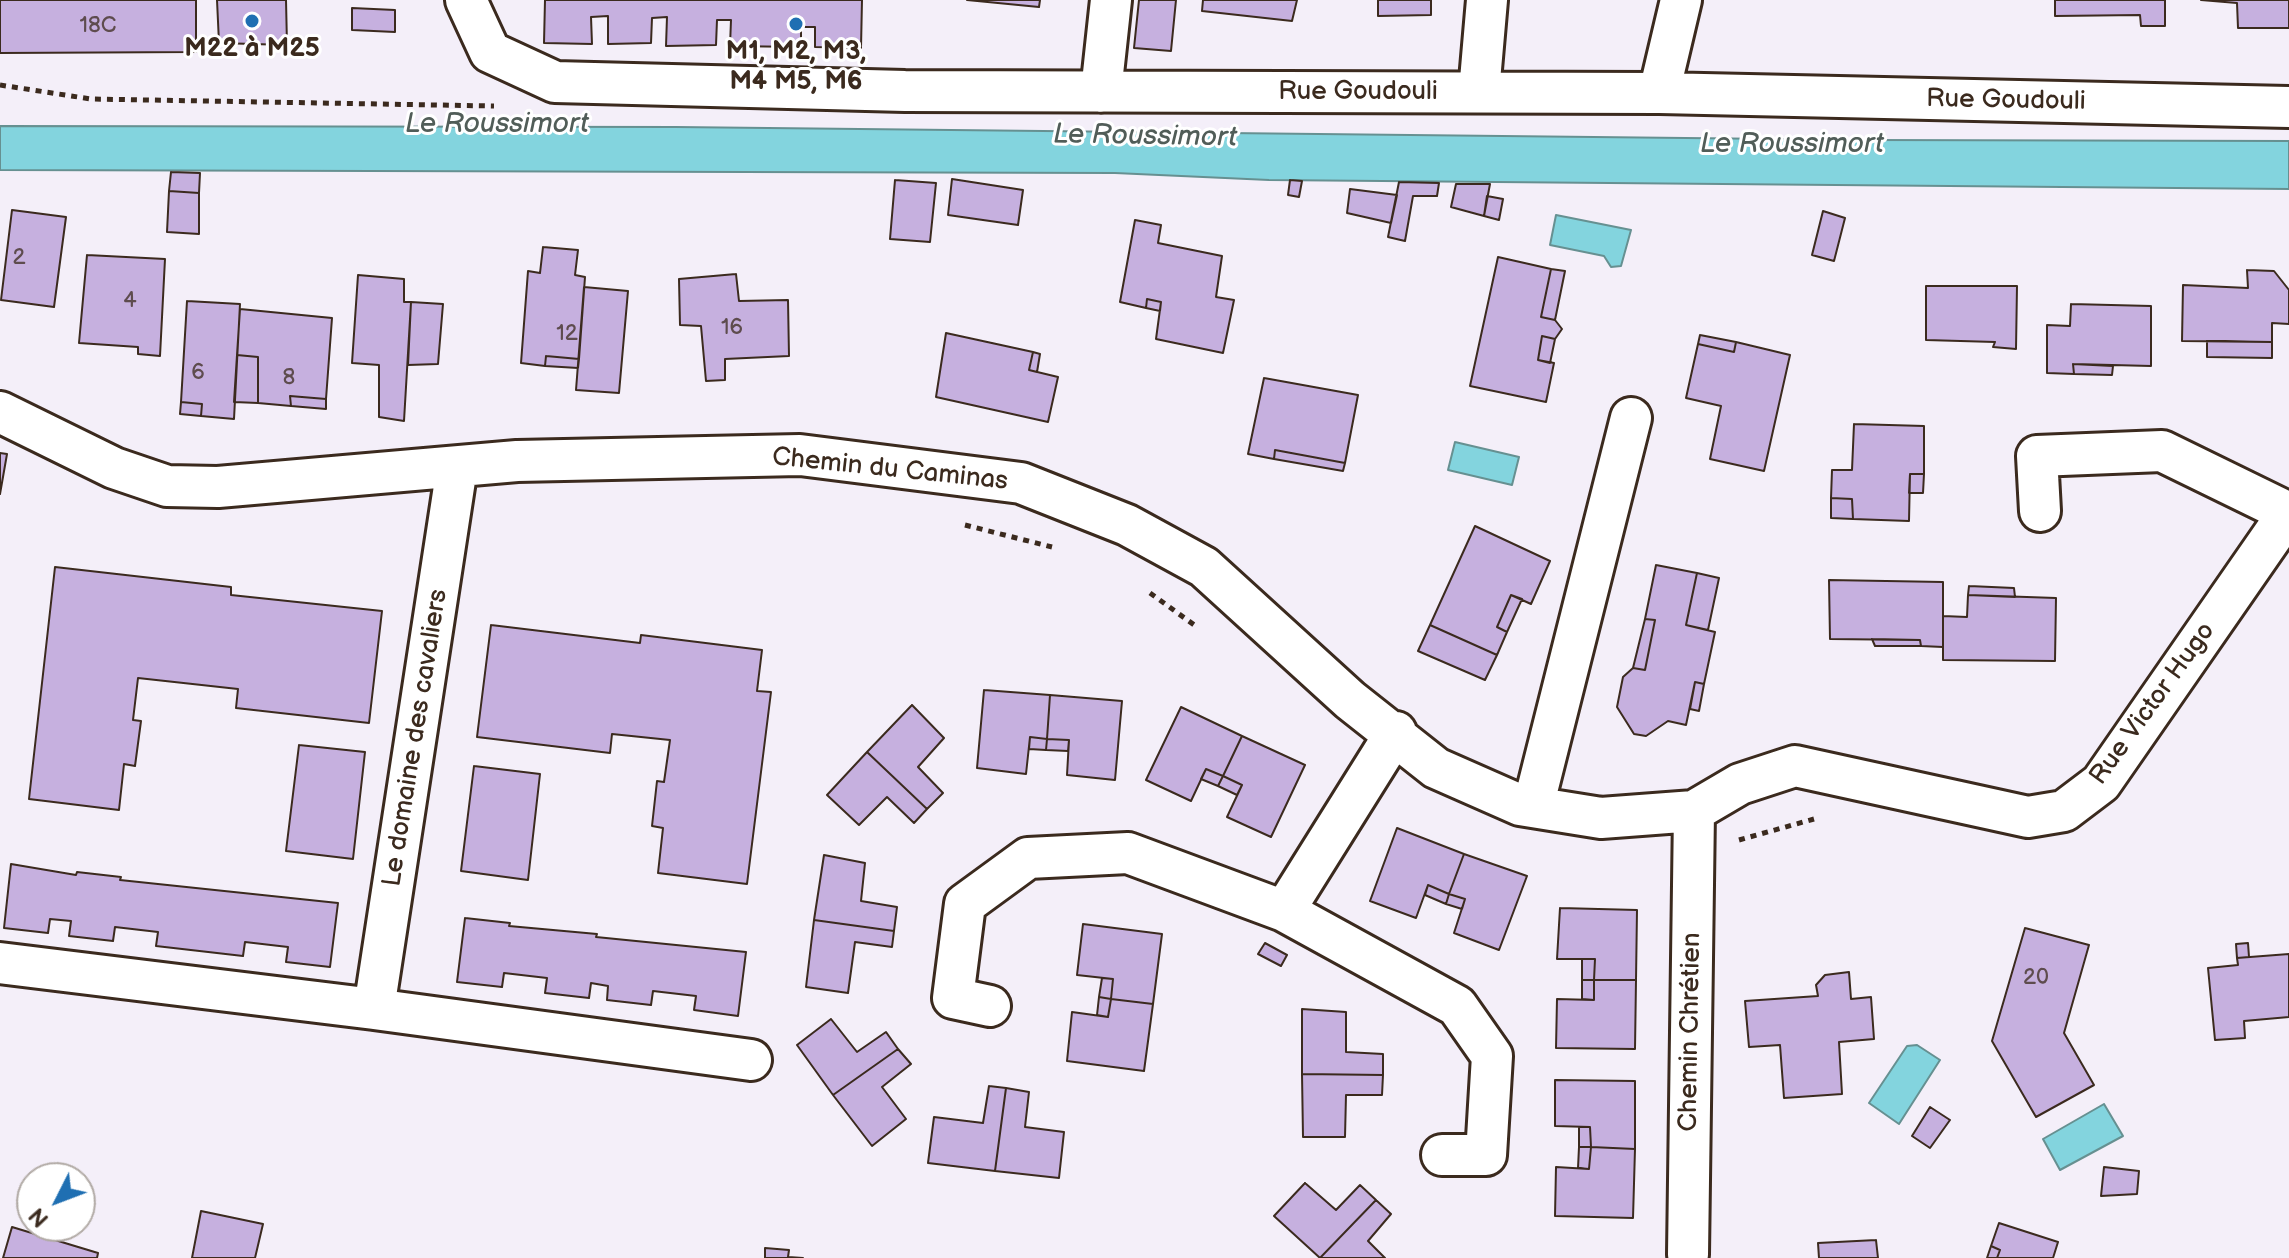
<!DOCTYPE html>
<meta charset="utf-8">
<style>
body{margin:0}
#map{position:relative;width:2289px;height:1258px;overflow:hidden;background:#f4eff9;font-family:"Balsamiq Sans",sans-serif}
canvas{display:block}
.north{position:absolute;left:16px;top:1162px;width:80px;height:80px;box-sizing:border-box;background:#fff;border:2px solid #b1aaa5;border-radius:50%;rotate:228deg;font-size:22px;font-weight:700;line-height:32px;text-align:center;color:#3b2a1e}
.north::after{content:'';display:block;margin:auto;width:28px;height:36px;background:#1f6fb2;clip-path:polygon(50% 0,100% 100%,50% 72%,0 100%)}
</style>
<div id="map">
<canvas width="2289" height="1258"></canvas>
<div class="north">N</div>
</div>
<script>
const context = document.querySelector('canvas').getContext('2d');
context.lineJoin = 'round';
function fill(path, color) { context.fillStyle = color; context.fill(path, 'evenodd'); }
const shape = rows => new Path2D(rows.map(r => 'M' + r).join(''));
function stroke(path, color, width, dash) { context.strokeStyle = color; context.lineWidth = width; context.lineCap = dash ? 'butt' : 'round'; context.setLineDash(dash || []); context.stroke(path); }
function drawText(font, color, halo, rows, align = 'center') {
  context.font = font + ' "Balsamiq Sans",sans-serif'; context.lineWidth = 6; context.setLineDash([]); context.textBaseline = 'middle'; context.strokeStyle = halo; context.fillStyle = color; for (const [text, x, y, turn = 0] of rows) {
    context.save(); context.translate(x, y); context.rotate((+turn || 0) * Math.PI / 180); context.textAlign = isNaN(turn) ? turn : align; if (halo) context.strokeText(text, 0, 0); context.fillText(text, 0, 0); context.restore();
  }
}
const water = shape([
 [0,126,676,127,1869,140,2289,141,2289,189,1269,180,1115,173,0,170,0,126],
 [1556,215,1631,230,1621,266,1611,267,1604,256,1550,245,1556,215],
 [1455,442,1519,457,1512,485,1448,470,1455,442],
 [1917,1045,1940,1060,1899,1124,1869,1103,1907,1046,1917,1045],
 [2104,1104,2123,1136,2060,1170,2043,1139,2104,1104]
]);
const building = shape([
 [0,0,196,0,196,52,0,53,0,0],
 [217,0,286,0,287,45,219,43,217,0],
 [545,0,862,0,861,48,815,47,815,27,801,27,801,47,730,46,731,20,717,20,716,45,666,46,667,17,652,18,651,43,608,44,608,16,591,17,592,44,544,43,545,0],
 [967,0,1040,0,1039,7,967,0],
 [1139,0,1176,0,1171,51,1134,48,1139,0],
 [1203,0,1297,0,1292,21,1202,11,1203,0],
 [1378,0,1431,0,1431,15,1378,16,1378,0],
 [2055,0,2165,0,2165,26,2141,26,2140,15,2055,16,2055,0],
 [2201,0,2289,0,2289,28,2238,28,2237,3,2201,0],
 [352,8,395,10,395,32,352,30,352,8],
 [171,172,200,173,199,193,169,191,171,172],
 [952,179,1023,190,1018,225,948,215,952,179],
 [895,180,936,183,930,242,890,239,895,180],
 [1290,180,1302,181,1299,197,1288,195,1290,180],
 [1399,182,1439,183,1437,196,1413,196,1405,241,1388,237,1399,182],
 [1456,184,1490,184,1484,216,1451,207,1456,184],
 [1350,189,1397,195,1391,223,1347,213,1350,189],
 [169,191,199,193,199,234,167,232,169,191],
 [1487,196,1503,199,1499,220,1484,216,1487,196],
 [12,210,66,217,54,307,1,300,12,210],
 [1823,211,1845,218,1834,261,1812,255,1823,211],
 [1135,220,1161,225,1158,243,1222,256,1216,297,1234,300,1223,353,1156,339,1161,302,1147,299,1146,308,1120,302,1135,220],
 [543,247,578,250,575,275,585,277,579,359,546,356,545,366,521,363,528,271,540,273,543,247],
 [87,255,165,259,160,356,138,354,138,347,79,343,87,255],
 [1498,257,1551,269,1541,317,1555,320,1562,329,1555,339,1542,336,1538,360,1554,363,1546,402,1470,386,1498,257],
 [1551,269,1565,271,1555,320,1541,317,1551,269],
 [2247,270,2274,271,2289,290,2289,324,2272,323,2272,342,2182,341,2183,285,2248,288,2247,270],
 [736,274,739,301,788,300,789,356,725,359,725,380,706,381,701,326,680,325,679,279,736,274],
 [358,275,404,279,404,302,411,302,404,421,379,417,379,365,352,363,358,275],
 [1926,286,2017,286,2016,349,1993,347,1995,342,1926,340,1926,286],
 [584,287,628,291,619,393,576,390,584,287],
 [1147,299,1161,302,1160,311,1146,308,1147,299],
 [187,301,240,304,234,419,201,416,202,404,181,402,187,301],
 [411,302,443,304,438,364,408,365,411,302],
 [2071,304,2151,306,2151,366,2073,364,2074,374,2047,373,2047,325,2070,326,2071,304],
 [240,309,332,318,326,399,290,396,291,406,258,403,258,357,237,355,240,309],
 [946,333,1033,352,1029,370,1058,377,1048,422,936,397,946,333],
 [1700,335,1736,342,1734,352,1698,344,1700,335],
 [1542,336,1555,339,1550,363,1538,360,1542,336],
 [2207,341,2272,342,2272,358,2207,357,2207,341],
 [1736,342,1790,355,1764,471,1710,459,1721,406,1686,398,1698,344,1734,352,1736,342],
 [1033,352,1040,354,1037,372,1029,370,1033,352],
 [237,355,258,357,258,403,234,402,237,355],
 [546,356,579,359,578,368,545,366,546,356],
 [2073,364,2113,366,2112,375,2074,374,2073,364],
 [1264,378,1358,395,1345,463,1275,450,1274,459,1248,454,1264,378],
 [290,396,326,399,326,409,291,406,290,396],
 [181,402,202,404,201,416,180,414,181,402],
 [1854,424,1924,426,1924,474,1910,474,1909,521,1853,519,1852,499,1831,498,1832,470,1852,470,1854,424],
 [1275,450,1345,463,1343,471,1274,459,1275,450],
 [0,453,7,454,0,494,0,453],
 [1910,474,1924,474,1923,493,1909,493,1910,474],
 [1831,498,1852,499,1853,519,1831,518,1831,498],
 [1475,526,1550,561,1531,604,1511,595,1497,627,1507,632,1497,655,1430,625,1475,526],
 [1656,565,1697,573,1686,625,1715,632,1704,684,1695,682,1686,725,1668,721,1646,736,1634,734,1617,707,1623,677,1633,668,1645,670,1655,620,1645,619,1656,565],
 [55,567,231,587,231,595,382,611,369,723,236,708,238,689,138,678,133,720,141,721,135,766,124,764,119,810,29,799,55,567],
 [1697,573,1719,578,1708,630,1686,625,1697,573],
 [1829,580,1943,582,1943,647,1921,646,1920,640,1830,639,1829,580],
 [1969,586,2014,588,2015,597,1968,595,1969,586],
 [1511,595,1522,599,1507,632,1497,627,1511,595],
 [1968,595,2056,598,2055,661,1943,660,1943,616,1967,617,1968,595],
 [1645,619,1655,620,1645,670,1633,668,1645,619],
 [491,625,640,643,641,635,762,650,757,691,771,692,747,884,658,873,663,828,652,826,657,781,664,782,670,740,612,734,610,753,477,737,491,625],
 [1430,625,1497,655,1485,680,1418,651,1430,625],
 [1872,639,1920,640,1921,646,1875,646,1872,639],
 [1695,682,1704,684,1699,711,1690,709,1695,682],
 [984,690,1050,695,1047,739,1030,737,1026,774,977,768,984,690],
 [1050,695,1122,701,1115,780,1067,775,1069,740,1047,739,1050,695],
 [912,705,944,738,918,767,943,793,927,809,867,752,912,705],
 [1181,707,1242,736,1223,776,1206,769,1191,801,1146,780,1181,707],
 [1242,736,1305,765,1271,837,1227,817,1242,785,1223,776,1242,736],
 [1030,737,1047,739,1046,750,1029,749,1030,737],
 [1047,739,1069,740,1068,751,1046,750,1047,739],
 [299,745,365,752,353,859,286,851,299,745],
 [867,752,927,809,914,823,887,797,859,825,827,795,867,752],
 [474,766,540,774,528,880,461,871,474,766],
 [1206,769,1223,776,1218,786,1201,779,1206,769],
 [1223,776,1242,785,1237,795,1218,786,1223,776],
 [1397,828,1464,854,1449,894,1428,885,1416,918,1370,901,1397,828],
 [1464,854,1527,876,1499,950,1454,933,1465,899,1449,894,1464,854],
 [824,855,865,863,861,901,897,907,894,931,814,920,824,855],
 [11,864,76,875,77,872,121,877,120,880,338,903,330,967,286,962,288,947,245,942,243,956,156,946,158,932,115,927,113,941,69,936,71,921,50,919,48,933,4,928,11,864],
 [1428,885,1449,894,1446,904,1425,895,1428,885],
 [1449,894,1465,899,1462,909,1446,904,1449,894],
 [1560,908,1637,910,1636,980,1594,980,1595,959,1557,959,1560,908],
 [465,918,510,923,509,926,597,934,596,937,746,952,738,1016,694,1010,696,996,653,991,651,1005,607,1000,608,986,591,983,589,998,545,993,547,978,504,973,502,987,457,982,465,918],
 [814,920,894,931,892,947,855,942,848,993,806,987,814,920],
 [1083,924,1162,934,1153,1004,1111,999,1113,979,1077,975,1083,924],
 [2025,928,2089,945,2064,1033,2094,1085,2036,1117,1992,1041,2025,928],
 [1265,943,1287,955,1281,966,1258,954,1265,943],
 [2248,943,2249,957,2237,958,2236,944,2248,943],
 [2289,954,2289,1017,2244,1021,2245,1038,2215,1040,2208,968,2238,965,2237,958,2289,954],
 [1582,959,1595,959,1594,980,1582,980,1582,959],
 [1849,972,1851,999,1871,997,1874,1039,1839,1042,1842,1094,1784,1098,1780,1045,1749,1047,1745,1001,1818,996,1816,985,1825,975,1849,972],
 [1102,978,1113,979,1111,999,1099,997,1102,978],
 [1582,980,1594,980,1594,1000,1582,999,1582,980],
 [1594,980,1636,980,1635,1049,1556,1048,1557,999,1594,1000,1594,980],
 [1099,997,1111,999,1108,1017,1097,1015,1099,997],
 [1111,999,1153,1004,1144,1071,1067,1061,1072,1012,1108,1017,1111,999],
 [1302,1009,1346,1012,1346,1052,1383,1054,1383,1075,1302,1074,1302,1009],
 [831,1019,857,1052,886,1032,898,1049,833,1095,797,1045,831,1019],
 [898,1049,911,1064,882,1087,906,1119,872,1146,833,1095,898,1049],
 [1302,1074,1383,1075,1382,1095,1346,1095,1345,1137,1303,1137,1302,1074],
 [1555,1080,1635,1081,1635,1149,1591,1147,1590,1127,1555,1126,1555,1080],
 [989,1086,1006,1088,995,1171,928,1163,934,1117,983,1123,989,1086],
 [1006,1088,1029,1092,1025,1127,1064,1132,1059,1178,995,1171,1006,1088],
 [1930,1107,1950,1120,1930,1148,1912,1136,1930,1107],
 [1579,1127,1590,1127,1591,1147,1579,1147,1579,1127],
 [1579,1147,1591,1147,1589,1169,1578,1168,1579,1147],
 [1591,1147,1635,1149,1633,1218,1555,1216,1556,1167,1589,1169,1591,1147],
 [2104,1167,2139,1171,2137,1194,2101,1196,2104,1167],
 [1305,1183,1336,1210,1360,1185,1376,1200,1320,1258,1274,1216,1305,1183],
 [1376,1200,1391,1214,1368,1241,1385,1258,1320,1258,1376,1200],
 [201,1211,263,1224,255,1258,192,1258,201,1211],
 [1999,1223,2058,1242,2053,1258,1997,1258,2000,1250,1991,1246,1999,1223],
 [12,1227,98,1253,97,1258,3,1258,12,1227],
 [1876,1240,1878,1258,1819,1258,1818,1243,1876,1240],
 [1991,1246,2000,1250,1997,1258,1987,1258,1991,1246],
 [765,1248,789,1250,788,1257,803,1258,765,1258,765,1248]
]);
const path = shape([
 [0,85,91,99,494,106],
 [965,525,1052,547],
 [1150,593,1197,627],
 [1739,840,1814,819]
]);
const minor = shape([
 [466,0,490,52,555,82,905,91,1659,93,2289,107],
 [1101,92,1111,0],
 [1479,92,1487,0],
 [1659,93,1681,0],
 [0,412,114,468,167,486,218,487,517,461,800,455,1021,483,1127,525,1204,567,1350,700,1436,768,1520,805,1601,818,1694,811,1740,784,1795,766,2028,817,2064,811,2101,783,2289,512],
 [457,467,374,1009,751,1060],
 [2040,511,2037,456,2162,451,2289,513],
 [1533,807,1631,418],
 [1284,911,1457,1006,1492,1056,1486,1155,1442,1155],
 [0,963,374,1009],
 [990,1006,953,998,965,904,1028,858,1128,853,1284,911,1396,732],
 [1688,1254,1694,811]
]);
const markers = [
 [252,21,8,"#1f6fb2"],
 [796,24,8,"#1f6fb2"]
];
const numberNames = [
 ["18C",98,26],
 ["2",19,258],
 ["4",130,301],
 ["16",732,328],
 ["12",567,334],
 ["6",198,373],
 ["8",289,378],
 ["20",2036,978]
];
const poiNames = [
 ["M22 à M25",252,49],
 ["M1, M2, M3,",796,52],
 ["M4 M5, M6",796,82]
];
const streetNames = [
 ["Rue Goudouli",1358,92],
 ["Rue Goudouli",2006,101,1],
 ["Chemin du Caminas",890,470,6],
 ["Rue Victor Hugo",2153,704,-54],
 ["Le domaine des cavaliers",416,738,-81],
 ["Chemin Chrétien",1691,1032,-89]
];
const waterNames = [
 ["Le Roussimort",497,125],
 ["Le Roussimort",1145,137,1],
 ["Le Roussimort",1792,145]
];
fill(water, '#83d4de');
stroke(water, '#669091', 2);
fill(building, '#c6b0df');
stroke(building, '#3b2a1e', 2);
stroke(minor, '#3b2a1e', 46);
stroke(path, '#3b2a1e', 5, [6, 6]);
stroke(minor, '#fff', 40);
for (const [x, y, r, color] of markers) { const dot = new Path2D(); dot.arc(x, y, r, 0, 2 * Math.PI); context.fillStyle = color; context.fill(dot); stroke(dot, '#fff', 3); }
drawText('22px', '#5e4c4e', null, numberNames);
drawText('bold 26px', '#3b2a1e', '#fff', poiNames);
drawText('26px', '#3b2a1e', '#fff', streetNames);
drawText('italic 28px', '#515d58', '#fff', waterNames);
</script>
